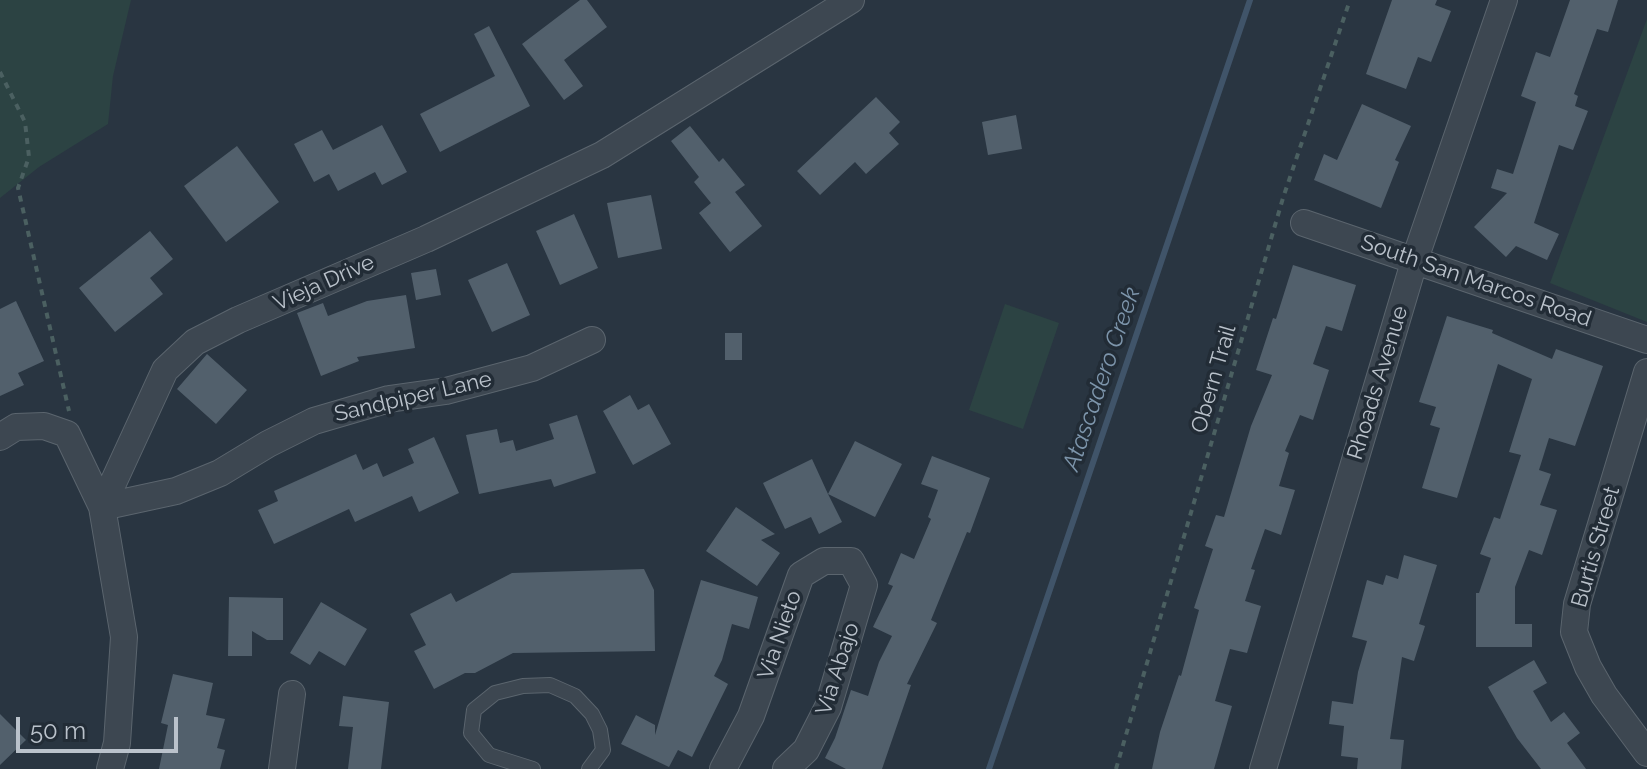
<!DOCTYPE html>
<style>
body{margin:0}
#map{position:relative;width:1647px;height:769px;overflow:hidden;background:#293541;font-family:Raleway,sans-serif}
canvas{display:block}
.scale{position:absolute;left:16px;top:717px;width:162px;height:36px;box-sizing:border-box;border:4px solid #bac2cb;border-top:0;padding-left:10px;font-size:24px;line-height:28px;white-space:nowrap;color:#bac2cb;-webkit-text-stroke:6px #222c36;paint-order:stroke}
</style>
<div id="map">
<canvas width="1647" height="769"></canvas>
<div class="scale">50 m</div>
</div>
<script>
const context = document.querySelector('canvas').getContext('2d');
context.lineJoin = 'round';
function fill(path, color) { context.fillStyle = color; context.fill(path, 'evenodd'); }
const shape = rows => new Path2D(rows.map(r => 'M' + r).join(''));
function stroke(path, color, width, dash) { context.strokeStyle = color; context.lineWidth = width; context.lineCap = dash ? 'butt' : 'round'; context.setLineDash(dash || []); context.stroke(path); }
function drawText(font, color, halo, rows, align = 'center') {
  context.font = font + ' Raleway,sans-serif'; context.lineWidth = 7; context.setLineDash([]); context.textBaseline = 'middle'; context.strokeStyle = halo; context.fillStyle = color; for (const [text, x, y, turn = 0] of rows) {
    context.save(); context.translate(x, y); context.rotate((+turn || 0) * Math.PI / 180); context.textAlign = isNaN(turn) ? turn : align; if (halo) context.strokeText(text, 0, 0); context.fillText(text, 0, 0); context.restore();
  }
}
const green = shape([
 [0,0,131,0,113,76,108,124,39,167,0,198],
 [1647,19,1647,322,1550,283],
 [1005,304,1059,323,1023,429,969,410]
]);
const stream = shape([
 [989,769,1250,0]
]);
const building = shape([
 [580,0,587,0,607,27,564,60,583,86,564,100,522,44],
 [1392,0,1437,0,1435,5,1451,11,1431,62,1418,57,1406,89,1366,74],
 [1570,0,1618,0,1608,32,1597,29,1574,94,1578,96,1575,106,1588,111,1573,150,1559,145,1534,223,1559,234,1547,260,1516,246,1506,257,1474,227,1507,193,1491,188,1497,169,1513,174,1536,102,1521,96,1536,52,1550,57],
 [489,26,530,106,440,152,420,114,495,76,474,34],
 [876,97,900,122,889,133,899,144,866,174,855,162,820,195,797,171],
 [1362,104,1411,126,1395,160,1399,162,1381,208,1314,180,1324,154,1337,160],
 [1016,115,1022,149,988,155,982,122],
 [382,125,407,172,382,185,375,172,338,191,329,174,314,182,294,144,322,130,333,150],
 [690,126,719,162,723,158,745,185,735,192,762,226,730,252,699,213,711,203,694,182,699,177,671,141],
 [237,146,279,202,226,242,184,186],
 [651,195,662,249,618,258,607,203],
 [574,214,598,268,560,285,536,231],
 [150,231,173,259,150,278,163,294,115,332,79,288],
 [507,263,530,315,492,332,468,280],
 [1293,265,1356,285,1342,331,1326,326,1313,364,1329,370,1313,420,1300,415,1285,451,1289,453,1279,486,1295,490,1281,535,1265,529,1251,569,1255,570,1245,601,1261,606,1247,653,1230,649,1215,701,1232,706,1214,769,1152,769,1160,732,1179,675,1181,676,1199,610,1194,608,1213,549,1205,546,1216,515,1224,517,1251,426,1272,375,1256,370,1273,318,1276,319],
 [436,269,441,295,416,300,411,273],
 [406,295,415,348,357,357,359,361,321,376,297,313,323,303,328,316,367,301],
 [16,301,44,361,18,373,24,385,0,396,0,309],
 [1447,316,1493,330,1492,333,1552,359,1556,349,1603,366,1575,446,1549,438,1539,470,1551,474,1540,505,1557,510,1542,555,1529,550,1515,587,1515,624,1532,624,1532,647,1476,647,1476,593,1479,593,1491,558,1480,554,1494,517,1500,519,1521,455,1509,452,1532,379,1498,364,1457,498,1422,488,1440,428,1430,425,1436,407,1419,402],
 [725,333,742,333,742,360,725,360],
 [207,354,247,390,216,424,177,389],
 [630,395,638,410,649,404,671,444,633,465,603,411],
 [577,415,596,473,554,487,551,479,479,494,466,435,497,429,500,443,513,440,516,451,554,439,549,424],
 [434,437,459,493,419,512,412,496,355,522,349,509,274,544,258,510,278,501,274,491,356,454,363,470,377,463,383,477,414,463,408,449],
 [855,441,902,464,875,517,828,494,842,522,819,534,811,517,785,529,763,483,812,459,828,494],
 [932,456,990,478,970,533,967,532,931,620,937,623,907,684,911,685,882,769,846,769,825,758,835,738,851,690,868,696,879,662,892,636,873,627,893,586,888,584,901,553,914,559,931,519,928,517,938,490,921,484],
 [736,507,775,534,761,540,780,553,757,586,706,551],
 [1404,555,1437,565,1419,624,1425,626,1414,661,1402,657,1390,739,1404,740,1401,769,1357,769,1358,758,1341,756,1344,726,1329,724,1332,701,1353,704,1358,672,1367,641,1352,637,1367,580,1383,585,1386,575,1398,579],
 [644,569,654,590,655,651,513,653,475,673,465,673,434,689,414,651,426,645,410,614,451,593,456,602,512,573],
 [701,580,758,597,749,629,732,624,722,660,714,676,728,684,692,757,678,750,669,767,621,744,636,715,655,725,655,735],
 [229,597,283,598,283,640,267,640,252,631,252,656,228,656],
 [321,602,367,629,345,666,319,651,310,665,290,653],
 [1534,660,1547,683,1533,691,1551,722,1564,712,1580,733,1567,743,1586,769,1541,769,1517,738,1488,687],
 [173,674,213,683,206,715,225,719,217,748,225,750,220,769,159,769,168,725,161,723],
 [343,696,389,702,381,769,348,769,353,727,339,726],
 [0,714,26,740,0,765]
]);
const path = shape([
 [0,72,25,122,29,157,18,188,69,411],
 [1116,769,1283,198,1350,0]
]);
const service = shape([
 [533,769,489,755,471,733,474,710,495,693,523,686,550,685,575,696,592,714,600,730,603,750,589,769]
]);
const minor = shape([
 [1304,223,1647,340],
 [1647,372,1577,604,1574,632,1588,667,1604,695,1647,753],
 [0,437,16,427,44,426,67,434,102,507,176,491,220,473,268,444,314,421,389,399,446,391,532,368,592,340],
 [110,769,117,743,124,637,102,507,165,370,195,342,238,320,426,239,602,155,851,0],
 [282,769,292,694],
 [723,769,751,716,801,575,824,561,851,561,864,585,828,707,806,750,786,769],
 [1263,769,1415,259,1504,0]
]);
const streetNames = [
 ["South San Marcos Road",1476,281,19],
 ["Vieja Drive",324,283,-24],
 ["Obern Trail",1214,379,-74],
 ["Rhoads Avenue",1378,383,-73],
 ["Sandpiper Lane",413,397,-13],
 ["Burtis Street",1596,547,-74],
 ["Via Nieto",780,635,-71],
 ["Via Abajo",838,669,-72]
];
const waterNames = [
 ["Atascadero Creek",1102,379,-71]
];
fill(green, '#2c4343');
stroke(stream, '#405469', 6);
fill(building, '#52606c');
stroke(service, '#5b656e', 16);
stroke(minor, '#5b656e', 28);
stroke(path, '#4b6061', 4, [6, 6]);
stroke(service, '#3d4751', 14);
stroke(minor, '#3d4751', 26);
drawText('22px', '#bac2cb', '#222c36', streetNames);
drawText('italic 24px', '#7d95ab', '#222c36', waterNames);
</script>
